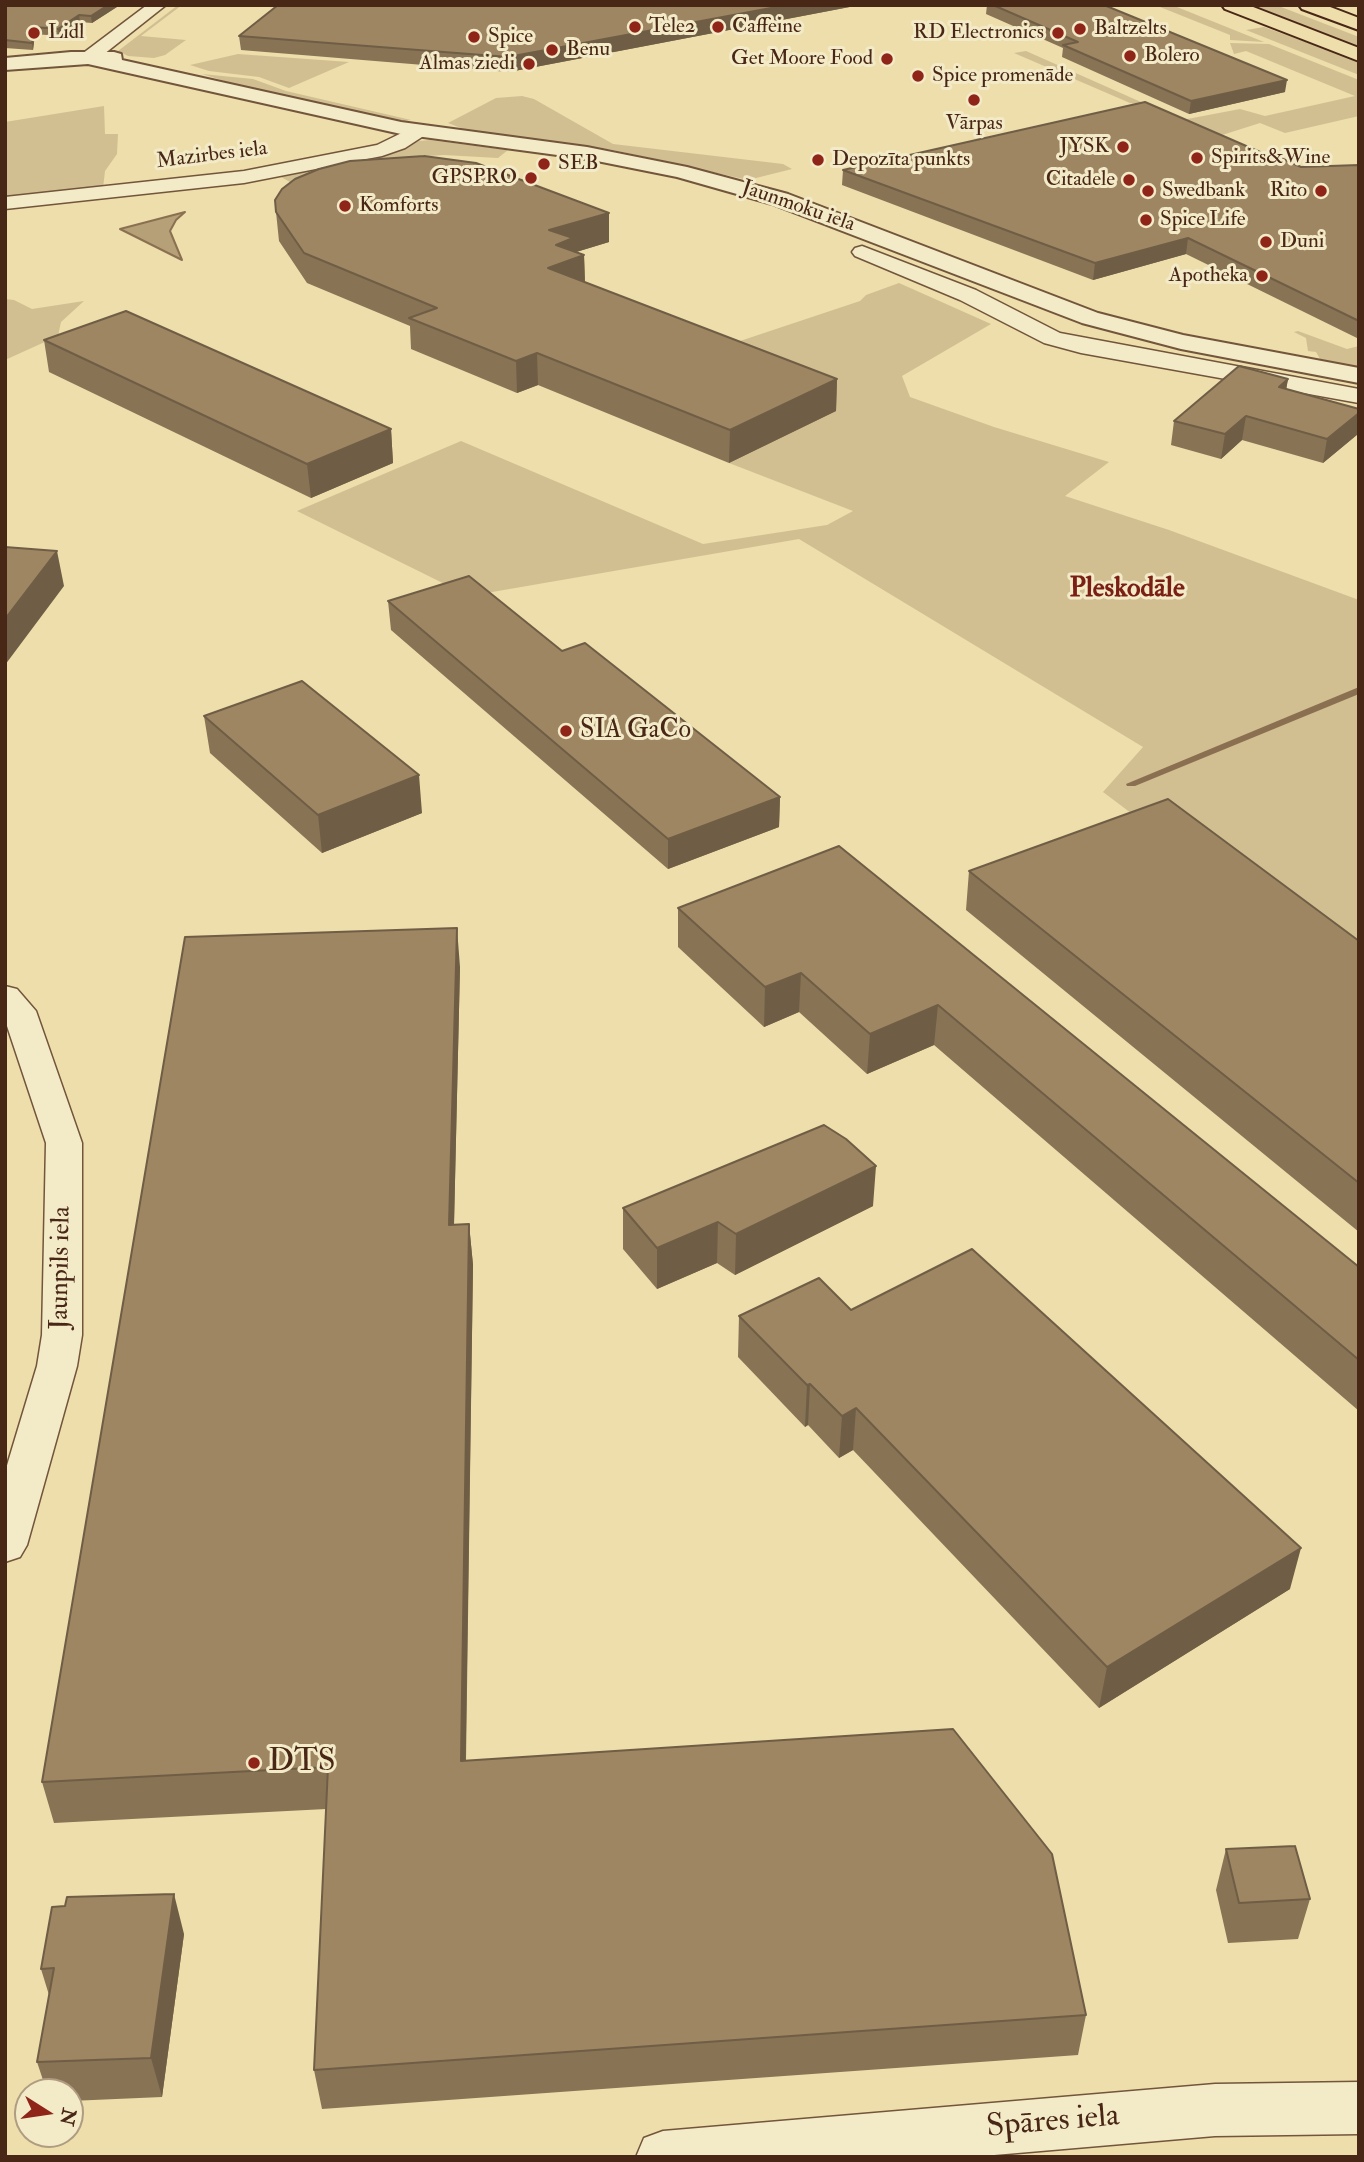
<!DOCTYPE html>
<meta charset="utf-8">
<style>
body{margin:0}
#map{position:relative;width:1364px;height:2162px;overflow:hidden;background:#eddeab;font-family:"IM FELL Double Pica",serif}
canvas{display:block}
.frame{position:absolute;inset:0;border:7px solid #492716;pointer-events:none}
.north{position:absolute;left:14px;top:2078px;width:70px;height:70px;box-sizing:border-box;background:#f3eac8;border:2px solid #af9c81;border-radius:50%;rotate:102deg;font-size:19px;font-weight:700;line-height:28px;text-align:center;color:#492716}
.north::after{content:'';display:block;margin:auto;width:24px;height:32px;background:#8f2418;clip-path:polygon(50% 0,100% 100%,50% 72%,0 100%)}
</style>
<div id="map">
<canvas width="1364" height="2162"></canvas>
<div class="frame"></div>
<div class="north">N</div>
</div>
<script>
const context = document.querySelector('canvas').getContext('2d');
context.lineJoin = 'round';
function fill(path, color) { context.fillStyle = color; context.fill(path, 'evenodd'); }
const shape = rows => new Path2D(rows.map(r => 'M' + r).join(''));
function stroke(path, color, width, dash) { context.strokeStyle = color; context.lineWidth = width; context.lineCap = dash ? 'butt' : 'round'; context.setLineDash(dash || []); context.stroke(path); }
function drawText(font, color, halo, rows, align = 'center') {
  context.font = font + ' "IM FELL Double Pica",serif'; context.lineWidth = 6; context.setLineDash([]); context.textBaseline = 'middle'; context.strokeStyle = halo; context.fillStyle = color; for (const [text, x, y, turn = 0] of rows) {
    context.save(); context.translate(x, y); context.rotate((+turn || 0) * Math.PI / 180); context.textAlign = isNaN(turn) ? turn : align; if (halo) context.strokeText(text, 0, 0); context.fillText(text, 0, 0); context.restore();
  }
}
const green = shape([
 [178,5,182,5,141,36,186,40,165,55,154,58,128,56,118,51],
 [1155,5,1172,5,1264,42,1230,40,1230,35],
 [1242,5,1276,5,1359,37,1359,51],
 [1264,27,1359,61,1359,75,1246,30],
 [1230,43,1269,44,1359,80,1359,116,1285,133,1260,123,1219,136,1182,120,1240,109,1265,116,1355,96,1246,51,1234,54],
 [1026,51,1150,106,1130,103,1014,53],
 [238,54,349,62,289,88,259,77,209,71,190,65],
 [202,74,253,79,286,91,411,120,400,122,244,87],
 [522,96,534,99,613,144,783,164,792,169,748,180,613,150,466,130,448,123,496,98],
 [104,106,105,134,118,134,117,154,105,171,103,188,5,198,5,122],
 [430,140,508,150,498,158,444,155,413,157,325,171,290,182,281,177,387,153,419,141],
 [899,283,991,324,902,376,910,397,994,427,1109,462,1065,496,1169,530,1359,600,1359,984,1103,792,1143,747,799,539,469,596,297,511,461,441,703,544,827,525,853,511,729,463,835,411,701,354,860,301,866,295],
 [5,299,14,300,32,309,84,301,61,322,58,336,5,360],
 [1298,331,1347,349,1359,346,1359,367,1320,359,1316,352,1308,351,1306,338,1294,332]
]);
const water = shape([
 [185,212,176,220,170,231,182,260,120,229,185,212]
]);
const stream = shape([
 [1359,687,1359,694,1135,786,1127,786,1126,784,1359,687]
]);
const minor = shape([
 [147,5,166,5,94,62,82,62,79,58,82,54,147,5],
 [418,125,427,131,425,135,405,148,382,156,244,183,5,209,5,197,244,171,377,145,418,125],
 [862,246,976,290,1060,333,1359,389,1359,403,1081,353,1044,343,960,300,855,256,852,252,855,248,862,246],
 [5,986,17,989,36,1011,82,1143,82,1335,77,1366,27,1545,20,1557,5,1562,5,1472,37,1366,42,1335,46,1143,5,1020,5,986],
 [1359,2082,1359,2134,1215,2136,971,2157,636,2157,644,2138,663,2131,1215,2084,1359,2082]
]);
const tertiary = shape([
 [71,52,114,52,121,54,122,60,401,122,587,147,687,167,788,194,1098,313,1183,335,1359,368,1359,383,1181,349,1082,323,772,204,677,177,587,159,401,134,88,64,5,70,5,58,71,52]
]);
const primary = shape([
 [1222,5,1248,5,1359,48,1359,61,1225,9,1222,5],
 [1299,5,1325,5,1359,18,1359,30,1302,9,1299,5]
]);
const wall = shape([
 [5,5,120,5,92,23,80,22,59,36,35,34,33,50,5,48],
 [860,5,509,72,241,50,239,36],
 [987,5,1104,5,1285,92,1189,114,1062,57,1063,48,986,14],
 [1267,155,1301,167,1359,165,1359,339,1186,254,1093,280,842,185,843,170],
 [276,212,609,242,576,252,584,255,585,282,837,379,836,411,729,463,538,385,517,393,411,349,410,326,307,283,279,241],
 [44,340,391,429,393,463,311,498,49,372],
 [1288,379,1286,389,1359,409,1358,434,1323,463,1242,440,1221,459,1171,445,1174,421],
 [388,601,562,651,780,797,779,827,668,869,391,630],
 [204,716,422,813,322,853,210,753],
 [839,846,1359,1267,1359,1411,934,1045,867,1074,799,1012,764,1027,678,947,678,908],
 [969,871,1359,941,1359,1232,966,910],
 [460,967,454,1225,469,1224,473,1265,466,1760,1086,2015,1078,2055,322,2109,314,2070,326,1809,54,1823,42,1782],
 [873,1206,735,1275,717,1263,657,1289,623,1249,623,1208],
 [851,1310,1290,1589,1099,1708,853,1450,839,1458,808,1425,805,1427,738,1357,739,1316],
 [1226,1849,1310,1899,1298,1939,1228,1943,1216,1890],
 [184,1934,162,2097,70,2101,70,2092,47,2092,37,2062,49,1995,41,1969]
]);
const shadedWall = shape([
 [108,5,120,5,92,23,91,16],
 [787,5,860,5,509,72,508,57],
 [79,15,80,22,59,36,58,29],
 [34,27,35,34,33,50,32,43],
 [1287,80,1285,92,1189,114,1191,101],
 [609,213,609,242,573,253,584,255,585,285,549,298,549,230],
 [1188,238,1186,254,1093,280,1095,263],
 [537,353,538,385,517,393,516,361],
 [837,379,836,411,729,463,730,430],
 [1288,379,1284,402,1279,387],
 [1359,413,1358,434,1323,463,1327,439],
 [1246,416,1242,440,1221,459,1225,434],
 [391,429,393,463,311,498,307,464],
 [57,551,64,586,5,665,5,619],
 [419,775,422,813,322,853,318,815],
 [780,797,779,827,668,869,668,839],
 [457,928,460,967,453,1266,449,1225],
 [801,973,799,1012,764,1027,765,987],
 [938,1005,934,1045,867,1074,870,1034],
 [876,1166,873,1206,735,1275,736,1234],
 [718,1222,717,1263,657,1289,657,1248],
 [469,1224,473,1265,465,1802,461,1761],
 [810,1384,808,1425,805,1427,807,1385],
 [856,1408,853,1450,839,1458,842,1416],
 [1301,1548,1290,1589,1099,1708,1107,1667],
 [174,1894,184,1934,162,2097,151,2058]
]);
const building = shape([
 [5,5,108,5,91,16,79,15,58,29,34,27,32,43,5,40,5,5],
 [278,5,787,5,508,57,239,36,278,5],
 [993,5,1104,5,1287,80,1191,101,1063,45,1078,42,993,5],
 [1145,102,1267,155,1272,154,1301,167,1359,165,1359,321,1188,238,1095,263,843,170,1145,102],
 [424,156,476,163,609,213,549,230,573,238,556,245,584,255,548,268,837,379,730,430,537,353,516,361,409,318,437,308,304,253,276,212,275,200,282,189,295,179,319,169,350,161,424,156],
 [126,311,391,429,307,464,44,340,126,311],
 [1239,366,1288,379,1279,387,1359,409,1359,413,1327,439,1246,416,1225,434,1174,421,1239,366],
 [5,547,57,551,5,619,5,547],
 [469,576,562,651,585,643,780,797,668,839,388,601,469,576],
 [302,681,419,775,318,815,204,716,302,681],
 [1168,799,1359,941,1359,1183,969,871,1168,799],
 [839,846,1359,1267,1359,1360,938,1005,870,1034,801,973,765,987,678,908,839,846],
 [457,928,449,1225,469,1224,461,1761,953,1729,1052,1854,1086,2015,314,2070,328,1767,42,1782,185,937,457,928],
 [824,1125,846,1139,876,1166,736,1234,718,1222,657,1248,623,1208,824,1125],
 [972,1249,1301,1548,1107,1667,856,1408,842,1416,810,1384,807,1385,739,1316,819,1278,851,1310,972,1249],
 [1295,1846,1310,1899,1239,1903,1226,1849,1295,1846],
 [174,1894,151,2058,37,2062,54,1968,41,1969,52,1907,65,1906,67,1897,174,1894]
]);
const markers = [
 [635,27,7,"#8f2418"],
 [718,27,7,"#8f2418"],
 [1080,29,7,"#8f2418"],
 [34,33,7,"#8f2418"],
 [1058,33,7,"#8f2418"],
 [474,37,7,"#8f2418"],
 [552,50,7,"#8f2418"],
 [1130,56,7,"#8f2418"],
 [887,59,7,"#8f2418"],
 [529,64,7,"#8f2418"],
 [918,76,7,"#8f2418"],
 [974,100,7,"#8f2418"],
 [1123,147,7,"#8f2418"],
 [1197,158,7,"#8f2418"],
 [818,160,7,"#8f2418"],
 [544,164,7,"#8f2418"],
 [531,178,7,"#8f2418"],
 [1129,180,7,"#8f2418"],
 [1148,191,7,"#8f2418"],
 [1321,191,7,"#8f2418"],
 [345,206,7,"#8f2418"],
 [1146,220,7,"#8f2418"],
 [1266,242,7,"#8f2418"],
 [1262,276,7,"#8f2418"],
 [566,731,7,"#8f2418"],
 [254,1763,7,"#8f2418"]
];
const farPoinames = [
 ["Tele2",649,27],
 ["Caffeine",732,27],
 ["Baltzelts",1094,29],
 ["Lidl",48,33],
 ["RD Electronics",1044,33,"right"],
 ["Spice",488,37],
 ["Benu",566,50],
 ["Bolero",1144,56],
 ["Get Moore Food",873,59,"right"],
 ["Almas ziedi",515,64,"right"],
 ["Spice promenāde",932,76],
 ["Vārpas",974,124,"center"],
 ["JYSK",1109,147,"right"],
 ["Spirits&Wine",1211,158],
 ["Depozīta punkts",832,160],
 ["SEB",558,164],
 ["GPSPRO",517,178,"right"],
 ["Citadele",1115,180,"right"],
 ["Swedbank",1162,191],
 ["Rito",1307,191,"right"],
 ["Komforts",359,206],
 ["Spice Life",1160,220],
 ["Duni",1280,242],
 ["Apotheka",1248,276,"right"]
];
const farStreetnames = [
 ["Mazirbes iela",212,156,-7],
 ["Jaunmoku iela",798,207,19]
];
const poiNames = [
 ["SIA GaCo",580,731]
];
const streetNames = [
 ["Jaunpils iela",62,1268,-89]
];
const farDistrictnames = [
 ["Pleskodāle",1127,590]
];
const nearPoinames = [
 ["DTS",268,1763]
];
const nearStreetnames = [
 ["Spāres iela",1053,2123,-5]
];
fill(green, '#d1bf92');
fill(water, '#b5a078');
stroke(water, '#8a7051', 2);
fill(stream, '#8a7051');
stroke(minor, '#72553b', 3);
stroke(tertiary, '#72553b', 4);
stroke(primary, '#492716', 4);
fill(minor, '#f3eac8');
fill(tertiary, '#f3eac8');
fill(primary, '#eddeab');
fill(wall, '#887355');
fill(shadedWall, '#6f5e45');
fill(building, '#9e8663');
stroke(building, '#6f5e45', 2);
for (const [x, y, r, color] of markers) { const dot = new Path2D(); dot.arc(x, y, r, 0, 2 * Math.PI); context.fillStyle = color; context.fill(dot); stroke(dot, '#f3eac8', 2.5); }
drawText('21px', '#492716', '#f3eac8', farPoinames, 'left');
drawText('21px', '#492716', '#f3eac8', farStreetnames);
drawText('26px', '#492716', '#f3eac8', poiNames, 'left');
drawText('26px', '#492716', '#f3eac8', streetNames);
drawText('bold 28px', '#7a1f14', '#f3eac8', farDistrictnames);
drawText('32px', '#492716', '#f3eac8', nearPoinames, 'left');
drawText('32px', '#492716', '#f3eac8', nearStreetnames);
</script>
